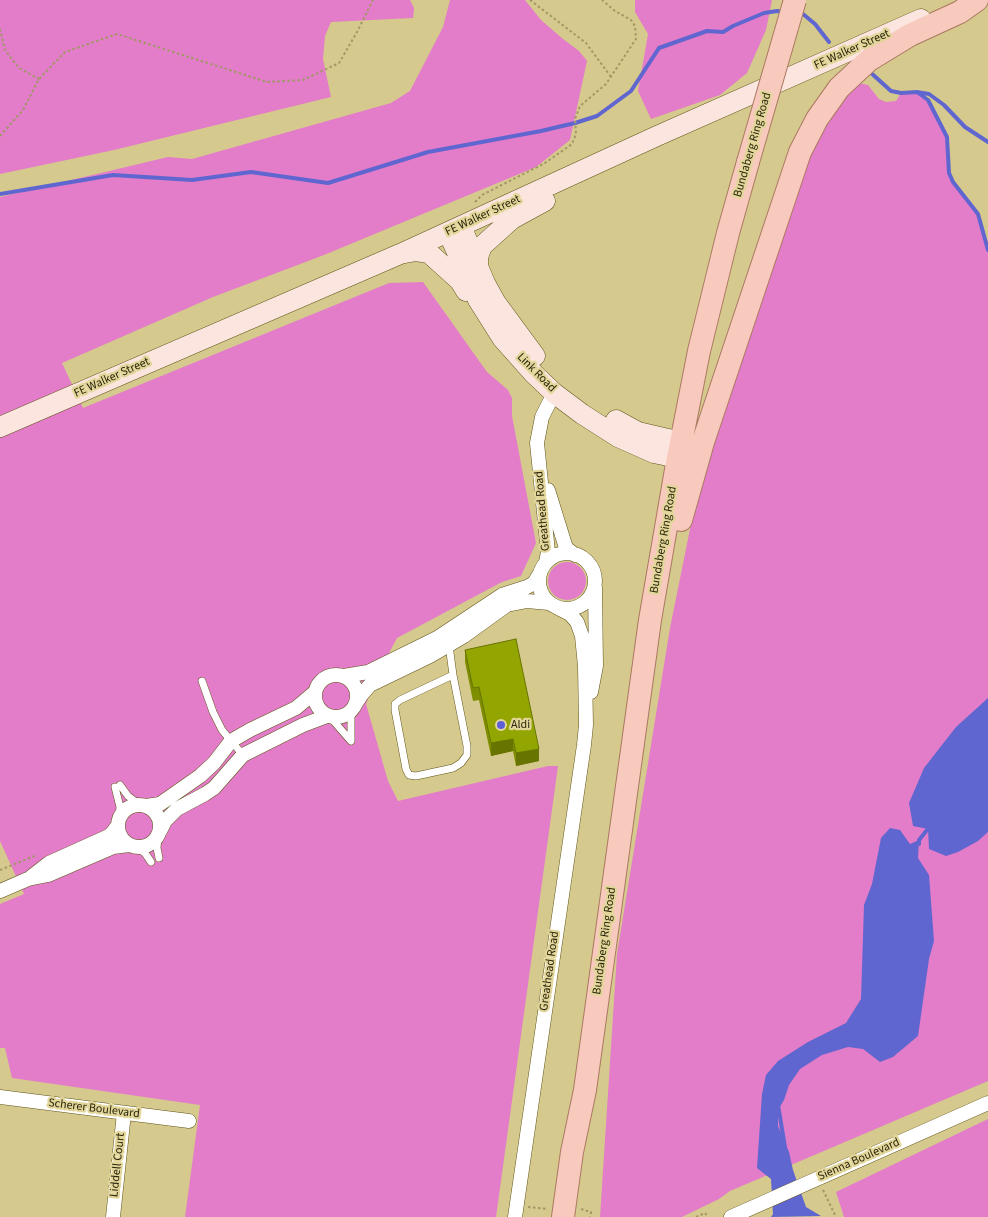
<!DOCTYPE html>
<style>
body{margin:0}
canvas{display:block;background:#d6c98d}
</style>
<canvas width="988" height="1217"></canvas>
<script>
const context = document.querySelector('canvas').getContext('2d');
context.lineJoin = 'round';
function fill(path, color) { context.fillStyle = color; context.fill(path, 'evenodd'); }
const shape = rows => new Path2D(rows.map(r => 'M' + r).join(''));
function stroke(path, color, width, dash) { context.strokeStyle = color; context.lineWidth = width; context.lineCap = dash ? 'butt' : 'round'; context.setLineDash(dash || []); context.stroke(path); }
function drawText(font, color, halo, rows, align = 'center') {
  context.font = font + ' "Source Sans 3",sans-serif'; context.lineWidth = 4.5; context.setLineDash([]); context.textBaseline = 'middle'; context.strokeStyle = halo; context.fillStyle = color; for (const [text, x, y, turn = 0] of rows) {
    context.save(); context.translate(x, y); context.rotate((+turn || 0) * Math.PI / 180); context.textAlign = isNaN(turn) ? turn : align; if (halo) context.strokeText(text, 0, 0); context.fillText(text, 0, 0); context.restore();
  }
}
const green = shape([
 [0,0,410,0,414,8,413,18,331,22,325,36,323,59,331,97,114,150,0,174],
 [450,0,525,0,541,20,563,39,579,51,587,61,570,140,536,167,324,255,213,297,62,363,83,408,389,283,423,282,487,372,508,390,512,398,512,416,536,543,521,576,502,582,397,638,377,676,366,704,388,781,398,801,548,766,558,766,496,1217,185,1217,200,1105,12,1078,5,1048,0,1048,0,904,24,894,0,841,0,197,168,157,192,159,391,103,410,91,443,27],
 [635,0,772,0,766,30,747,73,720,95,651,119,638,91,648,34,635,12],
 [859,83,868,85,879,99,886,102,896,101,901,93,917,92,928,100,947,137,949,173,953,182,978,214,988,250,988,1081,730,1191,719,1199,682,1217,600,1217,617,954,670,628,690,529,715,438,816,138,845,97],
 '548 581a19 19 0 1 1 38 0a19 19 0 1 1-38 0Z',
 [988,1119,988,1217,844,1217,836,1192]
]);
const water = shape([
 [988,698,988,832,978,841,958,852,946,856,929,849,928,829,913,826,909,803,924,768,956,727],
 [890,828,900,830,910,844,919,840,918,858,929,875,934,941,929,959,918,1036,893,1057,880,1062,863,1049,848,1047,822,1055,800,1069,789,1085,784,1100,778,1110,778,1126,789,1152,793,1170,806,1207,821,1216,771,1217,773,1214,771,1179,757,1168,762,1094,766,1075,778,1061,808,1042,846,1023,861,999,864,905,872,884,881,838]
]);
const stream = shape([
 [799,14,803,14,815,24,829,42],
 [870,72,891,91,901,93,917,92,929,94,944,105,965,127,988,142],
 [917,92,928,100,947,137,949,173,953,182,978,214,988,250],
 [0,194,113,175,192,180,251,172,328,183,428,152,541,131,575,123,597,116,631,91,659,48,707,31,723,32,733,26,764,13,777,11,784,12],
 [919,844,919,840,931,825],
 [778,1105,785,1147]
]);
const path = shape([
 [530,0,586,43,611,77],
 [0,29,5,50,19,68,39,79],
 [0,136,23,110,39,79,65,52,117,34,267,82,303,80,339,63,357,32,373,0],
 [475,202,482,195,545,163,572,144,576,134,575,119,580,106,606,84,636,39,635,26,631,20,615,11,602,0],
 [0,870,37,855],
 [823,1190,836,1217],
 [528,1207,548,1209],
 [581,1209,591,1212,590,1217],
 [696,1217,705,1213,708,1217]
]);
const lane = shape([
 [449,645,453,675],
 [453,675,467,746,467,755,461,763,453,768,416,776,409,775,406,769,395,710,395,704,400,700,453,675],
 [202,681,213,712,222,730,243,755],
 [330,717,351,741,351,717,353,709],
 [120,785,128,796,140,805],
 [115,787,120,807,119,819],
 [158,837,157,848,159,858],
 [136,847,145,853,151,862]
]);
const street = shape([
 [548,490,566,548,575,555],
 '539 581a28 28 0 1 1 56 0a28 28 0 1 1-56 0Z',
 [546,562,548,552,537,443,542,417,554,393],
 '315 696a21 21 0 1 1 42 0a21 21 0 1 1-42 0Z',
 [344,676,368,672,437,638,502,595,527,587,534,583,540,573],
 [591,692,596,666,595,587],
 [356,703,362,694,370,685,430,656,464,636,507,605,527,601,549,603],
 '118 826a21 21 0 1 1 42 0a21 21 0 1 1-42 0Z',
 [146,806,160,804,200,776,214,763,231,741,250,730,296,708,315,692],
 [160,831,165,821,177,809,205,794,214,788,243,755,303,725,327,716],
 [31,877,49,863,109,836,113,832,118,825],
 [0,891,28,879,48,875,113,847,129,845],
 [0,1097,189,1121],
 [113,1217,124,1113],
 [515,1217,584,745,586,725,585,666,582,636,577,622,570,614,558,608],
 [731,1217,988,1103]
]);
const secondary = shape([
 [461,226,485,283,496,303,535,356],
 [448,232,478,300,502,338,534,374,554,393,582,414,618,437,654,453,678,458],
 [405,253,416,251,429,253,460,281,466,291],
 [478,267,478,257,482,246,512,219,545,201],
 [616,420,638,432,681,442],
 [0,427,400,254,657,136,921,19]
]);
const primary = shape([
 [681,520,703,442,785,197,800,152,817,119,839,88,869,60,910,35,960,12,977,0],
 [563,1217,572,1152,585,1090,650,620,678,458,699,351,728,233,748,162]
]);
const primaryBridge = shape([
 [748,162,795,0]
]);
const wall = shape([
 [465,650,539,761,516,766,513,751,491,756,479,700,473,701,465,662]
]);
const shadedWall = shape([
 [513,739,513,751,491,756,491,743],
 [539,749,539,761,516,766,516,753]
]);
const building = shape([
 [516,639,539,749,516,753,513,739,491,743,479,687,473,688,465,650,516,639]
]);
const markers = [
 [501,725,5,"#5d60d8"]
];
const streetNames = [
 ["FE Walker Street",852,50,-24],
 ["Bundaberg Ring Road",753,145,-74],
 ["FE Walker Street",483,216,-25],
 ["Link Road",536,373,45],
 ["FE Walker Street",112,378,-24],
 ["Greathead Road",543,511,-95],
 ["Bundaberg Ring Road",664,540,-80],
 ["Bundaberg Ring Road",605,941,-82],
 ["Greathead Road",550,971,-82],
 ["Scherer Boulevard",94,1109,7],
 ["Sienna Boulevard",859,1160,-24],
 ["Liddell Court",118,1165,-84]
];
const poiNames = [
 ["Aldi",511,725]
];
fill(green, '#e37cc9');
fill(water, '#6066cf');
stroke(stream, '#6066cf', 4);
stroke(lane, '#605418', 8);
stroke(street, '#605418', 15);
stroke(secondary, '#605418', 21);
stroke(primary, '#ab7962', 24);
stroke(path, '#a29766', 2, [2.5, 2.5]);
stroke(lane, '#fff', 7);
stroke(street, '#fff', 14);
stroke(secondary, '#fbe5de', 20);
stroke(primary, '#f7cabd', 22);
stroke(primaryBridge, '#ab7962', 24, []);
stroke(primaryBridge, '#f7cabd', 22);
fill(wall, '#7e8e00');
fill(shadedWall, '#677400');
fill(building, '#93a500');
stroke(building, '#677400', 1);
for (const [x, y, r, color] of markers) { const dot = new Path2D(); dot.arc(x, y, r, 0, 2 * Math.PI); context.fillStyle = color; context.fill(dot); stroke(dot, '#e3d69a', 2); }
drawText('12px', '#29240b', '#e3d69a', streetNames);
drawText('12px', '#29240b', '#e3d69a', poiNames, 'left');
</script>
